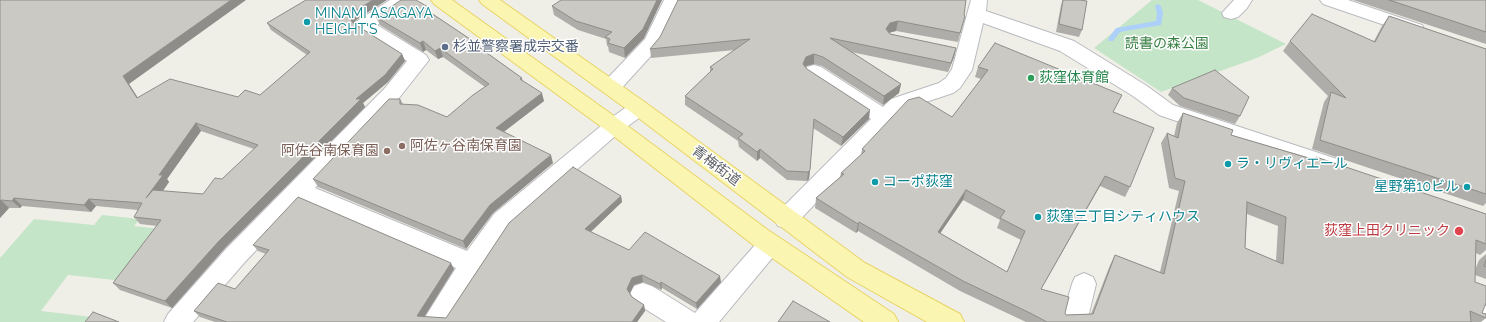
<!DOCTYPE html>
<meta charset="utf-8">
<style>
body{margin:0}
canvas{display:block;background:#f0efe7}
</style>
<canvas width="1486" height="322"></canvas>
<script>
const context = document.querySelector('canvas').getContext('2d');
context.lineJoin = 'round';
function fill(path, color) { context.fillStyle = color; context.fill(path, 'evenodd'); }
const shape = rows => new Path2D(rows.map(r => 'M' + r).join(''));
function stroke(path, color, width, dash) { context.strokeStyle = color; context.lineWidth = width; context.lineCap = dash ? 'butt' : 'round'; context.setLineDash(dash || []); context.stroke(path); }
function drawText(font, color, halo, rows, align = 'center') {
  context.font = font + ' Raleway,"Noto Sans JP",sans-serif'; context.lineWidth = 3; context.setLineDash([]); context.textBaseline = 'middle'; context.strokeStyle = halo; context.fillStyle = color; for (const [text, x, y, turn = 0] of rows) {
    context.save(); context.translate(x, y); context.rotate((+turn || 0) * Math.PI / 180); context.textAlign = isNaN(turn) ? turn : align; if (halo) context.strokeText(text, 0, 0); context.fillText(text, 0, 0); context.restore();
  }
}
const green = shape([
 [1152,0,1198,0,1286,44,1257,58,1161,92,1094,48],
 [102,215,140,219,134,226,161,229,123,281,68,275,41,311,92,317,88,322,0,322,0,258,34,219,94,225]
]);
const stream = shape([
 [1158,4,1161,6,1163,13,1161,25,1120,32,1113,41,1109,41,1108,39,1116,28,1156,21,1157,13,1155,6,1158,4]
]);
const minor = shape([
 [390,0,412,0,409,4,377,25,426,55,429,60,399,98,315,188,467,251,494,214,607,121,632,103,639,101,646,103,649,108,646,113,621,131,510,228,449,322,422,322,456,268,302,202,244,263,193,322,164,322,168,314,226,249,385,88,407,61,357,29,355,25,357,21,390,0],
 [664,0,682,0,660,46,618,92,611,94,604,92,601,87,604,82,645,39,664,0],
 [971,0,987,0,986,11,1074,41,1147,86,1173,105,1343,161,1346,167,1343,173,1335,175,1159,115,1133,96,1060,51,983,23,972,70,960,88,953,93,905,109,794,226,786,228,778,226,774,219,778,212,871,119,807,77,804,72,807,67,814,65,821,67,883,107,891,99,939,83,946,78,952,69,971,0],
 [1234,0,1252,0,1247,8,1238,17,1231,19,1224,17,1222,13,1234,0],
 [1320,0,1348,0,1422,25,1424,29,1422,33,1415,35,1408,33,1323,4,1320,0],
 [770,234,778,237,782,244,778,251,719,322,666,322,634,302,630,294,634,286,643,283,652,286,695,313,762,237,770,234],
 [1084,273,1093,277,1096,284,1087,322,1061,322,1072,284,1075,277,1084,273],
 [1486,306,1486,322,1472,322,1477,309,1486,306]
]);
const major = shape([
 [431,0,452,0,621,121,768,230,894,314,898,322,864,322,752,244,607,131,434,4,431,0],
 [479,0,500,0,646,103,865,263,960,314,964,322,927,322,847,277,632,113,482,4,479,0]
]);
const wall = shape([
 [0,0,129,84,138,98,238,97,260,95,307,55,271,30,267,23,356,20,354,24,402,54,405,61,388,82,363,103,365,107,225,248,172,308,120,290,113,283,157,226,140,224,134,217,138,210,96,206,91,212,22,206,20,208,9,208,0,218],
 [201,131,254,149,222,179,203,194,163,191,169,182,167,179],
 [561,0,662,0,644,38,625,58,609,52,608,46,607,46,606,39,578,30,554,15,552,6],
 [1063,0,1080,0,1082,30,1079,37,1056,32,1061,5],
 [1353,0,1486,0,1486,44],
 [428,7,430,12,482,47,483,50,522,78,523,81,544,101,504,132,553,163,493,213,466,249,318,187,313,179,400,99,403,104,447,117,485,87,443,57,438,59,426,50,423,52,380,25,376,17],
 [964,15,965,16,958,42,896,31,889,32,890,34,956,48,954,57,948,72,851,52,901,84,899,93,883,105,822,66,814,64,806,66,807,69,869,119,841,146,813,128,809,179,807,181,787,180,760,158,757,161,739,147,738,141,685,105,685,96,710,72,710,67,735,50,651,58,650,49,660,37],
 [1389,16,1486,49,1486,203,1483,206,1312,149,1324,102,1328,96,1283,51,1290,41,1374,41,1382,26],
 [995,43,1113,112,1130,187,1125,197,1100,186,1041,289,1066,315,1091,314,1110,265,1115,255,1160,272,1179,191,1169,188,1161,143,1167,133,1174,136,1177,123,1183,113,1231,135,1314,159,1316,157,1486,244,1486,250,1480,255,1476,253,1475,270,1479,260,1486,254,1486,279,1475,275,1475,282,1482,313,1486,314,1486,318,1481,322,1026,322,960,291,858,231,856,233,815,208,816,198,840,177,841,173,861,155,862,149,952,117,981,79,975,77,978,67],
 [963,200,1000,220,997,228,1021,240,1007,272,940,233],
 [1247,214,1278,226,1276,261,1245,248],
 [1172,88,1240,116,1235,124,1180,106,1168,95],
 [621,196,622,202,591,232,629,250,721,282,697,309,662,288,661,290,643,282,634,285,630,293,632,297,644,305,645,311,637,322,215,322,200,317,194,311,235,289,266,254,258,251,253,245,454,269,424,317,446,318]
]);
const shadedWall = shape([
 [231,0,246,0,129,84,143,106,137,98,123,76],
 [373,0,387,0,356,20,354,26,350,18,353,12],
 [657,0,662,0,644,38,625,58,624,48],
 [428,7,431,16,425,9],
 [898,21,896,31,889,33,886,29,890,23],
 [423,41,426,50,423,52,420,43],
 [440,48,443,57,438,59,435,51],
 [956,48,954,57,948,72],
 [402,54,405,61,388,82,363,103,365,107,225,248,172,308,165,301,219,241,356,99],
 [814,54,814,64,806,66,803,73,803,64,806,57],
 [901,84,899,93,883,105,884,96],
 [542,93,544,101,498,136,496,128],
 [870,110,869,119,841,146,843,137],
 [196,123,201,131,167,179,169,182,152,206,146,198,159,175],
 [760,149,760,158,757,161,757,152],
 [551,155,553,163,493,213,466,249,463,241,490,205],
 [810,170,809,179,807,181,808,172],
 [1105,176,1100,186,1036,298,1041,289],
 [966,190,963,200,935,241,938,232],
 [621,196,622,202,587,235,585,229],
 [14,198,22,206,20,208,12,201],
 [89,199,96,206,91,212,84,205],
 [1,200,9,208,0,218,0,201],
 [859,222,858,231,856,233,858,224],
 [451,263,454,269,421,322,417,316],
 [642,275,643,282,634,285,629,295,627,289,632,278],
 [720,276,721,282,697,309,696,303],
 [661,282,662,288,661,290,660,284],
 [644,305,645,311,637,322,632,322]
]);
const building = shape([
 [0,0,231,0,123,76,137,98,170,79,238,97,245,90,260,95,310,52,267,23,306,0,373,0,353,12,350,18,353,23,402,54,385,75,356,99,361,99,219,241,165,301,113,283,161,220,134,217,142,203,89,199,84,205,14,198,12,201,1,200,0,201,0,0],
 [196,123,258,145,222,179,215,178,203,194,153,190,146,198,163,175,159,175,196,123],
 [401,0,416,0,428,7,425,9,482,47,480,48,522,78,520,79,542,93,496,128,551,155,490,205,463,241,313,179,389,99,400,99,400,104,418,105,447,117,473,95,489,84,440,48,435,51,423,41,420,43,376,17,401,0],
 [561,0,657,0,643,29,624,48,608,43,610,39,605,37,612,32,576,21,552,6,561,0],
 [678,0,966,0,964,15,965,16,960,33,898,21,890,23,886,29,890,34,956,48,951,63,830,38,901,84,884,96,823,57,814,54,806,57,803,64,807,69,870,110,843,137,814,119,810,170,808,172,787,171,760,149,757,152,738,138,743,134,685,96,713,69,710,67,750,39,650,49,660,37,678,0],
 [1063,0,1080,0,1087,1,1082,30,1059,24,1063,0],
 [1389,0,1486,0,1486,32,1389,0],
 [1312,14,1375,42,1389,16,1486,49,1486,194,1320,140,1331,92,1346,98,1290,41,1312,14],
 [995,43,1122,95,1113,112,1154,128,1130,187,1105,176,1041,289,1069,297,1065,313,1066,315,1093,314,1115,255,1164,274,1185,181,1175,178,1167,133,1178,138,1183,113,1233,130,1231,135,1315,160,1316,157,1486,214,1486,244,1476,240,1475,282,1486,286,1486,303,1482,313,1486,314,1486,318,1470,311,1471,322,1047,322,1030,313,963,281,859,222,858,224,816,198,844,174,841,173,865,151,862,149,908,100,919,97,952,117,988,70,978,67,995,43],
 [966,190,1005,211,1000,218,1025,231,1007,272,938,232,966,190],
 [1247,202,1286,217,1283,264,1245,248,1247,202],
 [1215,70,1249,97,1240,116,1184,98,1172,88,1215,70],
 [573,167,621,196,585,229,629,250,645,232,720,276,696,303,661,282,660,284,642,275,632,278,627,289,632,297,644,305,632,322,227,322,194,311,218,283,235,289,269,250,253,245,298,197,451,263,417,316,446,318,509,223,573,167],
 [1486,260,1486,267,1484,266,1486,260],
 [793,301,830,322,778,322,793,301],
 [93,312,119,322,85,322,93,312]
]);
const markers = [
 [307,22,4,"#0f9aa8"],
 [445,47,4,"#5c6f8a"],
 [1031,78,4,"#2e9e5b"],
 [402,146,4,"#8d6e63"],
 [387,151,4,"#8d6e63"],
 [1228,164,4,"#0f9aa8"],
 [875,182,4,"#0f9aa8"],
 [1467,187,4,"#0f9aa8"],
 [1038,217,4,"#0f9aa8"],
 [1459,231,5,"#e0444e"]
];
const cultureNames = [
 ["MINAMI ASAGAYA",315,14],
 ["HEIGHT'S",315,30],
 ["ラ・リヴィエール",1236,164],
 ["コーポ荻窪",883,182],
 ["星野第10ビル",1459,187,"right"],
 ["荻窪三丁目シティハウス",1046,217]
];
const parkNames = [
 ["読書の森公園",1167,44]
];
const serviceNames = [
 ["杉並警察署成宗交番",453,47]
];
const leisureNames = [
 ["荻窪体育館",1039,78]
];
const educationNames = [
 ["阿佐ヶ谷南保育園",410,146],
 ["阿佐谷南保育園",379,151,"right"]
];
const streetNames = [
 ["青梅街道",716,166,37]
];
const healthNames = [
 ["荻窪上田クリニック",1450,231]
];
fill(green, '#c5e5c9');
fill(stream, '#add0fa');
stroke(minor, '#b9bbc0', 2);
stroke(major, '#e9d366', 2);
fill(minor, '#fff');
fill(major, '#faf6b1');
fill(wall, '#afada9');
fill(shadedWall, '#8e8d89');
fill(building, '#cbc9c4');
stroke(building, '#8e8d89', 1);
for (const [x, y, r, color] of markers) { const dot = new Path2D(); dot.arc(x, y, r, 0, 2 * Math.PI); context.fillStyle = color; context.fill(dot); stroke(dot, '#fff', 1.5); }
drawText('14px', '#0d838f', '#fff', cultureNames, 'left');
drawText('14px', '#3a8145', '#fff', parkNames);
drawText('14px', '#4e5e75', '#fff', serviceNames, 'left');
drawText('14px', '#27864d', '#fff', leisureNames, 'left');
drawText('14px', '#785e54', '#fff', educationNames, 'left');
drawText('14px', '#5e6166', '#fff', streetNames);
drawText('14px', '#be3a42', '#fff', healthNames, 'right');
</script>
